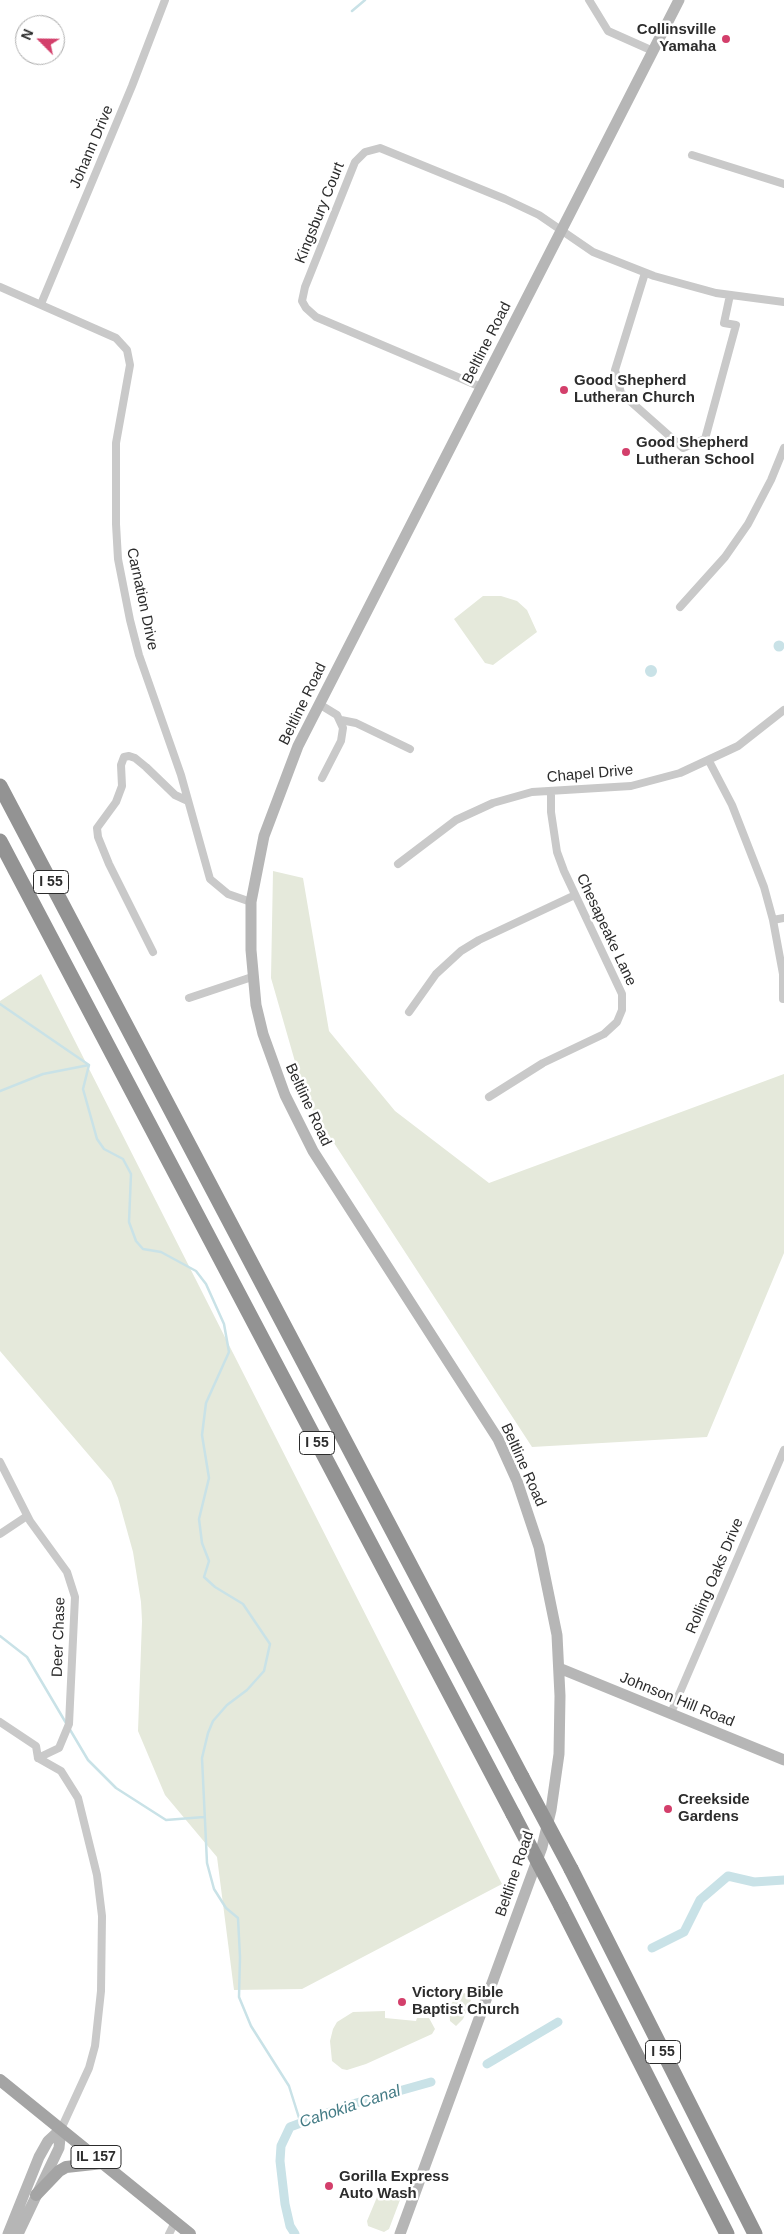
<!DOCTYPE html>
<style>
body{margin:0}
#map{position:relative;width:784px;height:2234px;overflow:hidden;background:#fff;font-family:Arial,sans-serif}
canvas{display:block}
.north{position:absolute;left:15px;top:15px;width:50px;height:50px;box-sizing:border-box;background:#fff;border:1px solid #ababab;border-radius:50%;rotate:293deg;font-size:14px;font-weight:700;line-height:20px;text-align:center;color:#2c2c2c}
.north::after{content:'';display:block;margin:auto;width:18px;height:22px;background:#d33f6b;clip-path:polygon(50% 0,100% 100%,50% 72%,0 100%)}
</style>
<div id="map">
<canvas width="784" height="2234"></canvas>
<div class="north">N</div>
</div>
<script>
const context = document.querySelector('canvas').getContext('2d');
context.lineJoin = 'round';
function fill(path, color) { context.fillStyle = color; context.fill(path, 'evenodd'); }
const shape = rows => new Path2D(rows.map(r => 'M' + r).join(''));
function stroke(path, color, width, dash) { context.strokeStyle = color; context.lineWidth = width; context.lineCap = dash ? 'butt' : 'round'; context.setLineDash(dash || []); context.stroke(path); }
function drawText(font, color, halo, rows, align = 'center') {
  context.font = font + ' Arial,sans-serif'; context.lineWidth = 5; context.setLineDash([]); context.textBaseline = 'middle'; context.strokeStyle = halo; context.fillStyle = color; for (const [text, x, y, turn = 0] of rows) {
    context.save(); context.translate(x, y); context.rotate((+turn || 0) * Math.PI / 180); context.textAlign = isNaN(turn) ? turn : align; if (halo) context.strokeText(text, 0, 0); context.fillText(text, 0, 0); context.restore();
  }
}
const green = shape([
 [483,596,501,596,517,601,527,610,537,632,493,665,485,663,454,619],
 [273,871,303,878,329,1031,395,1111,489,1183,784,1074,784,1253,707,1437,532,1447,306,1100,271,978],
 [41,974,502,1884,302,1989,234,1990,217,1857,165,1795,138,1731,142,1621,141,1602,133,1552,118,1498,111,1481,0,1351,0,1001],
 [464,1993,468,1995,471,2000,463,2019,456,2026,450,2021,449,2008,455,1998],
 [385,2011,385,2018,416,2021,417,2018,429,2018,435,2029,432,2034,366,2064,347,2070,342,2069,332,2061,330,2041,333,2029,337,2022,353,2012],
 [384,2189,398,2194,400,2200,389,2229,384,2232,368,2226,367,2221,380,2190]
]);
const water = shape([
 '773.5 646a5.5 5.5 0 1 1 11 0a5.5 5.5 0 1 1-11 0Z',
 '645 671a6 6 0 1 1 12 0a6 6 0 1 1-12 0Z'
]);
const stream = shape([
 [352,11,365,0],
 [0,1004,89,1065],
 [89,1065,83,1089,97,1139,104,1149,123,1159,131,1174,129,1222,136,1241,143,1249,161,1252,196,1271,206,1284,224,1324,229,1352,206,1403,202,1435,209,1478,199,1519,202,1543,209,1561,204,1577,215,1587,243,1604,270,1644,264,1671,247,1690,227,1705,213,1721,208,1733,202,1758,207,1863,214,1889,226,1908,238,1918,240,1957,239,1997,251,2026,289,2086,300,2121],
 [0,1091,43,1074,89,1065],
 [0,1636,27,1657,66,1723],
 [69,1728,88,1760,116,1788,166,1820,204,1817]
]);
const canal = shape([
 [652,1948,684,1932,700,1900,728,1876,754,1882,784,1880],
 [487,2064,558,2022],
 [295,2234,290,2226,285,2204,280,2161,281,2146,290,2127,349,2105,431,2082]
]);
const street = shape([
 [589,0,608,31,653,51],
 [692,155,784,184],
 [645,273,615,370,621,393,683,448,705,439,736,325,724,323,730,295],
 [0,287,116,338,127,350,130,365,116,443,116,524,118,559,130,620,139,655,181,775,210,879,228,894,251,902],
 [41,304,132,86,165,0],
 [481,387,316,317,306,308,302,301,305,287,355,162,365,152,380,148,505,199,539,215,593,252,654,276,716,293,784,302],
 [680,607,725,557,748,524,771,480,784,448],
 [319,704,337,715,343,728,341,741,322,778],
 [341,720,356,723,410,749],
 [709,761,732,805,764,887,773,920,783,974,783,999],
 [398,864,456,820,493,803,532,792,631,786,680,773,738,746,784,710],
 [773,920,784,918],
 [153,952,109,864,98,837,97,828,116,802,122,786,121,765,124,757,129,756,135,758,146,767,175,795,188,801],
 [189,998,252,977],
 [409,1012,436,974,461,951,479,940,575,895],
 [489,1097,543,1063,604,1034,617,1022,622,1010,622,994,564,871,557,852,551,812,551,791],
 [0,1462,30,1521,67,1572,75,1597,69,1724,59,1748,38,1758],
 [0,1534,27,1516],
 [671,1713,784,1450],
 [0,1722,36,1746,38,1758],
 [38,1758,61,1771,78,1798,97,1875,102,1916,101,1991,95,2046,89,2068,61,2129],
 [169,2234,175,2222]
]);
const secondary = shape([
 [559,1668,784,1760],
 [8,2234,39,2157,48,2141,61,2129],
 [18,2234,59,2148,61,2129],
 [400,2234,542,1847,551,1810,559,1754,560,1696,557,1635,539,1547,517,1481,498,1439,313,1151,285,1095,263,1034,256,1005,251,950,251,902,264,836,298,746,679,0]
]);
const primary = shape([
 [0,2080,190,2234],
 [36,2195,59,2171,66,2167,103,2163]
]);
const highway = shape([
 [0,786,522,1777],
 [0,841,513,1814],
 [571,1869,755,2234],
 [561,1906,727,2234]
]);
const highwayBridge = shape([
 [522,1777,571,1869],
 [513,1814,561,1906]
]);
const markers = [
 [726,39,5,"#d33f6b"],
 [564,390,5,"#d33f6b"],
 [626,452,5,"#d33f6b"],
 [668,1809,5,"#d33f6b"],
 [402,2002,5,"#d33f6b"],
 [329,2186,5,"#d33f6b"]
];
const shields = [
 [51,882,35],
 [317,1443,35],
 [663,2052,35],
 [96,2157,50]
];
const shieldNames = [
 ["I 55",51,882],
 ["I 55",317,1443],
 ["I 55",663,2052],
 ["IL 157",96,2157]
];
const poiNames = [
 ["Collinsville",716,30,"right"],
 ["Yamaha",716,47,"right"],
 ["Good Shepherd",574,381],
 ["Lutheran Church",574,398],
 ["Good Shepherd",636,443],
 ["Lutheran School",636,460],
 ["Creekside",678,1800],
 ["Gardens",678,1817],
 ["Victory Bible",412,1993],
 ["Baptist Church",412,2010],
 ["Gorilla Express",339,2177],
 ["Auto Wash",339,2194]
];
const streetNames = [
 ["Johann Drive",92,147,-67],
 ["Kingsbury Court",320,213,-68],
 ["Beltline Road",487,343,-63],
 ["Carnation Drive",142,599,78],
 ["Beltline Road",303,704,-64],
 ["Chapel Drive",590,774,-5],
 ["Chesapeake Lane",606,930,65],
 ["Beltline Road",308,1105,65],
 ["Beltline Road",523,1465,66],
 ["Rolling Oaks Drive",715,1576,-67],
 ["Deer Chase",59,1637,-88],
 ["Johnson Hill Road",677,1700,22],
 ["Beltline Road",515,1874,-71]
];
const waterNames = [
 ["Cahokia Canal",350,2107,-18]
];
fill(green, '#e5e9db');
fill(water, '#c9e2e7');
stroke(stream, '#c9e2e7', 2.5);
stroke(canal, '#c9e2e7', 9);
stroke(street, '#c9c9c9', 8);
stroke(secondary, '#b6b6b6', 11);
stroke(primary, '#a4a4a4', 12);
stroke(highway, '#939393', 15);
stroke(highwayBridge, '#939393', 15);
for (const [x, y, r, color] of markers) { const dot = new Path2D(); dot.arc(x, y, r, 0, 2 * Math.PI); context.fillStyle = color; context.fill(dot); stroke(dot, '#fff', 2); }
for (const [x, y, w] of shields) { const box = new Path2D(); box.roundRect(x - w / 2, y - 11.5, w, 23, 4); context.fillStyle = '#fff'; context.fill(box); stroke(box, '#2c2c2c', 1); }
drawText('bold 14px', '#2c2c2c', null, shieldNames);
drawText('bold 15px', '#2c2c2c', '#fff', poiNames, 'left');
drawText('15px', '#2c2c2c', '#fff', streetNames);
drawText('italic 16px', '#437b85', '#fff', waterNames);
</script>
